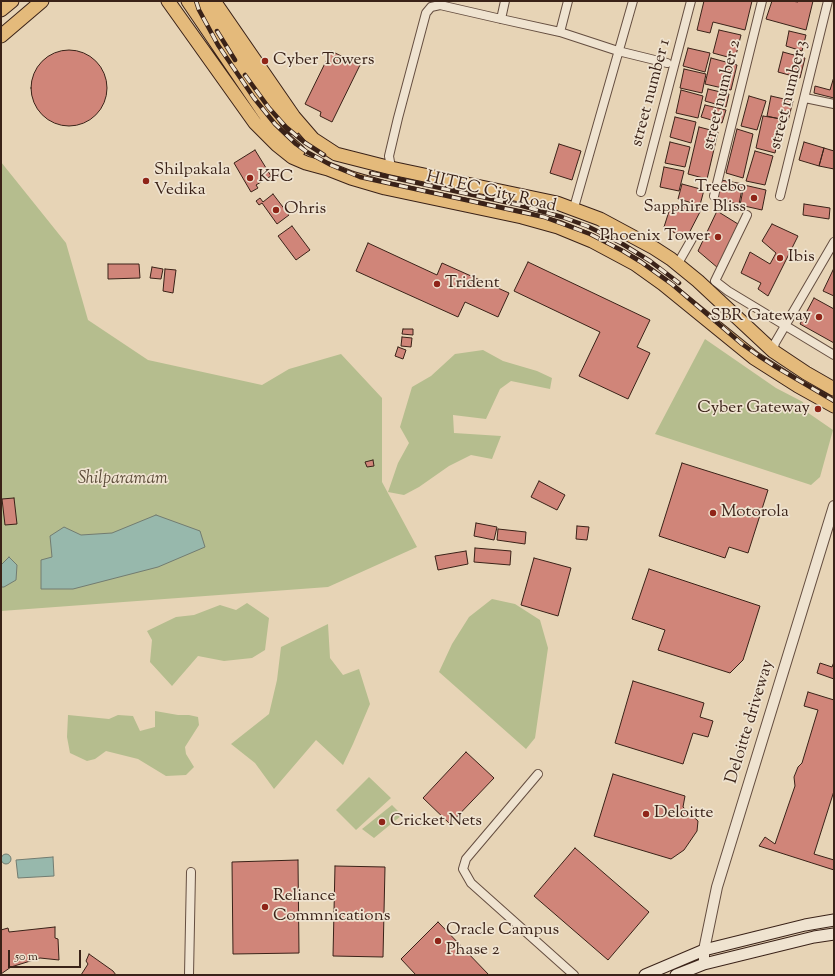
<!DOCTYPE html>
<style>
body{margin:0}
#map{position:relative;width:835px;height:976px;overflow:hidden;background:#e7d4b6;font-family:"Sorts Mill Goudy",serif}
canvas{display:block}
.frame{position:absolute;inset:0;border:2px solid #3a2218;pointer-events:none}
.scale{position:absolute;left:8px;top:950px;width:73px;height:18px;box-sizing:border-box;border:2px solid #3a2218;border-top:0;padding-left:5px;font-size:12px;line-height:14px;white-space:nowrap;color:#3a2218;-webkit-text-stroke:3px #efe3d0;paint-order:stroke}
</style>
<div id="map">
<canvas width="835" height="976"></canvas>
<div class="frame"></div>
<div class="scale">50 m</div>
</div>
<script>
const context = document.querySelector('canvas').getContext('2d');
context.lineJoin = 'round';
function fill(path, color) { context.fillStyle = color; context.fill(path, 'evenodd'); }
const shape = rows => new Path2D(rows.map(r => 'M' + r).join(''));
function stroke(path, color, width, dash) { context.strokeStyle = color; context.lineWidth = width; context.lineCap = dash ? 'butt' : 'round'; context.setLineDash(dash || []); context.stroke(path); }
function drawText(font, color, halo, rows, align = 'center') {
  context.font = font + ' "Sorts Mill Goudy",serif'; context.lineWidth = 3.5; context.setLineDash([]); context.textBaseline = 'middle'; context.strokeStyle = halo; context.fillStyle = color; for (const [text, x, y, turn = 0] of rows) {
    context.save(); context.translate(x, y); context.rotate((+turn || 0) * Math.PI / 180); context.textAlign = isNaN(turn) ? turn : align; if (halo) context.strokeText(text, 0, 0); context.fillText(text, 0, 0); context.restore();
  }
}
const green = shape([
 [1,162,66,243,88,320,148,360,262,385,289,369,341,354,382,398,382,482,417,547,328,587,1,611],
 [705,339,776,388,803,402,804,410,833,430,820,477,811,485,655,434],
 [483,350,503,361,537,371,552,378,550,389,511,381,500,389,486,419,453,415,454,433,501,436,492,459,471,455,449,466,419,487,404,495,388,492,398,463,409,443,400,427,412,387,431,376,455,354],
 [492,599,515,604,540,620,548,648,535,738,526,749,439,672,452,644,469,617],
 [247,603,269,618,265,650,252,658,224,661,198,656,172,686,150,662,152,640,147,631,176,617,194,615,220,605,236,610],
 [328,624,330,658,343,675,359,669,370,704,353,744,343,765,316,740,274,789,255,763,231,744,269,714,277,680,281,647],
 [155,711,178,715,189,715,198,717,199,725,185,747,186,754,194,767,186,775,166,776,138,759,106,751,95,759,87,761,70,753,67,737,68,715,109,719,118,715,133,716,140,731,155,727],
 [369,777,391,798,356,830,336,810],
 [392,805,402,815,374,838,362,829]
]);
const water = shape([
 [156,515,200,531,205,547,158,567,73,589,41,589,41,560,52,557,50,536,64,527,81,535,112,533,156,515],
 [9,557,17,565,16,580,4,587,1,587,1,565,9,557],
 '1 859a5 5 0 1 1 10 0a5 5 0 1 1-10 0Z',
 [53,857,54,876,18,878,16,860,53,857]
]);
const building = shape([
 [704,1,752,1,745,30,713,22,710,33,697,30,704,1],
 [772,1,791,1,798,2,799,1,813,1,806,30,766,19,772,1],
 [719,30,741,35,735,59,713,53,719,30],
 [789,31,806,35,802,51,786,46,789,31],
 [688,48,710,53,705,72,683,66,688,48],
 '31 88a38 38 0 1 1 76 0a38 38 0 1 1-76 0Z',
 [331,51,360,65,332,122,320,116,321,112,305,104,331,51],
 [783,52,805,58,800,78,778,72,783,52],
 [711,58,737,65,731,90,705,84,711,58],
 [684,69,706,74,702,93,680,88,684,69],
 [833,80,834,81,834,98,814,93,815,86,830,90,833,80],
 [708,89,729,94,726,107,705,101,708,89],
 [681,90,703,96,698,118,676,113,681,90],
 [749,96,766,101,757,130,741,126,749,96],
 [771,96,793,101,788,121,767,116,771,96],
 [705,105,726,110,722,123,701,117,705,105],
 [763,116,782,119,775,153,756,148,763,116],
 [675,117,696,122,691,143,670,137,675,117],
 [699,127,718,132,707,179,688,174,699,127],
 [737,129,753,134,743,178,726,173,737,129],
 [670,142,690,147,685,167,665,163,670,142],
 [804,142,824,148,819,166,799,160,804,142],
 [559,144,581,151,572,180,550,173,559,144],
 [824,148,834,151,834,169,819,166,824,148],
 [255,150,271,176,256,185,258,188,251,192,234,163,255,150],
 [755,151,773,156,765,185,746,181,755,151],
 [664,167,684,171,679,191,660,187,664,167],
 [721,180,743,184,739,204,717,200,721,180],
 [682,184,704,190,700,205,678,199,682,184],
 [744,185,766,190,762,210,740,205,744,185],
 [273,194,289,215,277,224,262,203,259,205,256,201,260,198,263,202,273,194],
 [804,204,830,208,829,219,803,215,804,204],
 [671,205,702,208,686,239,664,227,671,205],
 [717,211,738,224,718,268,698,251,717,211],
 [772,224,798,236,768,296,758,289,761,283,741,273,750,252,770,264,776,253,762,241,772,224],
 [292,226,310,250,296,260,278,236,292,226],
 [368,243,437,275,442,263,509,293,498,317,465,302,458,317,356,271,368,243],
 [528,262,650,320,637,347,650,353,628,399,579,376,600,332,514,291,528,262],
 [108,264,139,264,140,278,108,279,108,264],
 [152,267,163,269,161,279,150,278,152,267],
 [834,268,834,296,823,291,834,268],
 [165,269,176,270,173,293,163,291,165,269],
 [814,298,834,309,834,343,800,324,814,298],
 [403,329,413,329,413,335,402,334,403,329],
 [402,337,412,338,411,347,401,346,402,337],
 [398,347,406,350,403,359,395,356,398,347],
 [373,460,374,466,367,467,365,462,373,460],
 [682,463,768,490,748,553,729,547,725,558,659,536,682,463],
 [539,481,565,495,557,510,531,497,539,481],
 [14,498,17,524,5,525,2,499,14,498],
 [476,523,497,527,494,540,474,536,476,523],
 [577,526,589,527,587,540,576,539,577,526],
 [498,529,526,532,525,544,497,540,498,529],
 [475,548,511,551,510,565,474,562,475,548],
 [466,551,468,564,438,570,435,556,466,551],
 [534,558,571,568,558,616,521,605,534,558],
 [649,569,760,606,743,660,730,673,658,650,665,630,632,619,649,569],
 [834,662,834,679,817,673,820,663,832,667,834,662],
 [633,681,704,703,700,717,713,721,708,737,693,733,683,764,615,743,633,681],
 [808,692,834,700,834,791,814,854,834,860,834,870,759,846,765,837,775,844,795,786,794,777,798,767,802,763,818,710,804,706,808,692],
 [466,752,494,778,450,824,423,798,466,752],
 [613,774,685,796,683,807,698,821,697,831,684,850,671,859,594,836,613,774],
 [575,848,649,912,608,960,534,896,575,848],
 [298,860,299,953,233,954,232,862,298,860],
 [335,866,385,867,383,957,333,956,335,866],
 [438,922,489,975,416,975,401,959,438,922],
 [55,927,55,938,58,939,59,960,40,958,11,967,1,974,1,930,8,928,9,932,55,927],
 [89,954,113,971,116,975,81,975,88,964,86,961,89,954]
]);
const minor = shape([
 [501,19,505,1],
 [560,32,568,1],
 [805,98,834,104],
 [391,168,389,156,398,118,426,13,431,7,440,5,501,19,560,32,618,51,667,63],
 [641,192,691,1],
 [714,196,762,1],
 [780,196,828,1],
 [575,211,575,204,633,1],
 [747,215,715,281,728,291,834,355],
 [677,265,693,237],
 [773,351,775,343,834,242],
 [538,774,466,859,463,869,471,883,574,975],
 [189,975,191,872]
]);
const tertiary = shape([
 [704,964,704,950,717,887,834,506]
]);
const secondary = shape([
 [645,975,704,950,805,925,834,920],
 [676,975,704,964,814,937,834,934]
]);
const primary = shape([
 [168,1,255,123,277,145,292,157,306,163,328,169,351,178,385,188,522,217,558,227,592,241,635,264,663,284,754,358,798,386,834,406],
 [188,1,275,129,284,139,298,151],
 [201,1,263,93,277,111,294,128],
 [214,1,294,117,313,139,336,154,391,168,557,203,600,219,654,248,671,259,698,281,773,351,806,373,834,389],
 [1,10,12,1],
 [1,36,42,1]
]);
const rail = shape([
 [196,1,199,10,218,45,254,98,275,124,296,144,307,152,331,165,360,177,544,217,590,234,623,251,641,262,673,285,742,344,759,356,776,367,834,401],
 [217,31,235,60],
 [245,75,269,108,286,127,304,142,324,155],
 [371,173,519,205,562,217,587,226,621,243,650,261,679,283]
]);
const markers = [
 [265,61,4,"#8f2418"],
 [250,178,4,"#8f2418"],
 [146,181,4,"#8f2418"],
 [754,198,4,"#8f2418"],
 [276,210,4,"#8f2418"],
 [718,237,4,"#8f2418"],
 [780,258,4,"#8f2418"],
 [437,284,4,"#8f2418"],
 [819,317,4,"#8f2418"],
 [818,409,4,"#8f2418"],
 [713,513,4,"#8f2418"],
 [646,814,4,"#8f2418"],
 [382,822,4,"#8f2418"],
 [265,907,4,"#8f2418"],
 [438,941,4,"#8f2418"]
];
const poiNames = [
 ["Cyber Towers",273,61],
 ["Shilpakala",154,171],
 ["Vedika",154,191],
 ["KFC",258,178],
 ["Treebo",746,188,"right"],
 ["Sapphire Bliss",746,208,"right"],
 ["Ohris",284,210],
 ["Phoenix Tower",710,237,"right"],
 ["Ibis",788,258],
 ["Trident",445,284],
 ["SBR Gateway",811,317,"right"],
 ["Cyber Gateway",810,409,"right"],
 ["Motorola",721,513],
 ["Deloitte",654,814],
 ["Cricket Nets",390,822],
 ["Reliance",273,897],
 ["Commnications",273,917],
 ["Oracle Campus",446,931],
 ["Phase 2",446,951]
];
const streetNames = [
 ["street number 1",652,93,-75],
 ["street number 2",723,95,-76],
 ["street number 3",790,95,-76],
 ["HITEC City Road",491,193,13],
 ["Deloitte driveway",751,722,-73]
];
const parkNames = [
 ["Shilparamam",123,480]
];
fill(green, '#b5bd8e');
fill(water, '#97b8ac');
stroke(water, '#727c71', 1);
fill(building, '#d08579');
stroke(building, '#3a2218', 1);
stroke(minor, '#654e40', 10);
stroke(tertiary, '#654e40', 12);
stroke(secondary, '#3a2218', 13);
stroke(primary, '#3a2218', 15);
stroke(minor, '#efe3d0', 8);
stroke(tertiary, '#efe3d0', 10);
stroke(secondary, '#efe3d0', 11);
stroke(primary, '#e4ba7b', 13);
stroke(rail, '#3a2218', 4.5);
stroke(rail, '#efe3d0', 3, [9]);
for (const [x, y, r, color] of markers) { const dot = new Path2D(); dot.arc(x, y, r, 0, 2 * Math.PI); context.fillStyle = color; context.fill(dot); stroke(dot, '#efe3d0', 1.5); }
drawText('17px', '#3a2218', '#efe3d0', poiNames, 'left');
drawText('17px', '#3a2218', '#efe3d0', streetNames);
drawText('italic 17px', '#594936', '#efe3d0', parkNames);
</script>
